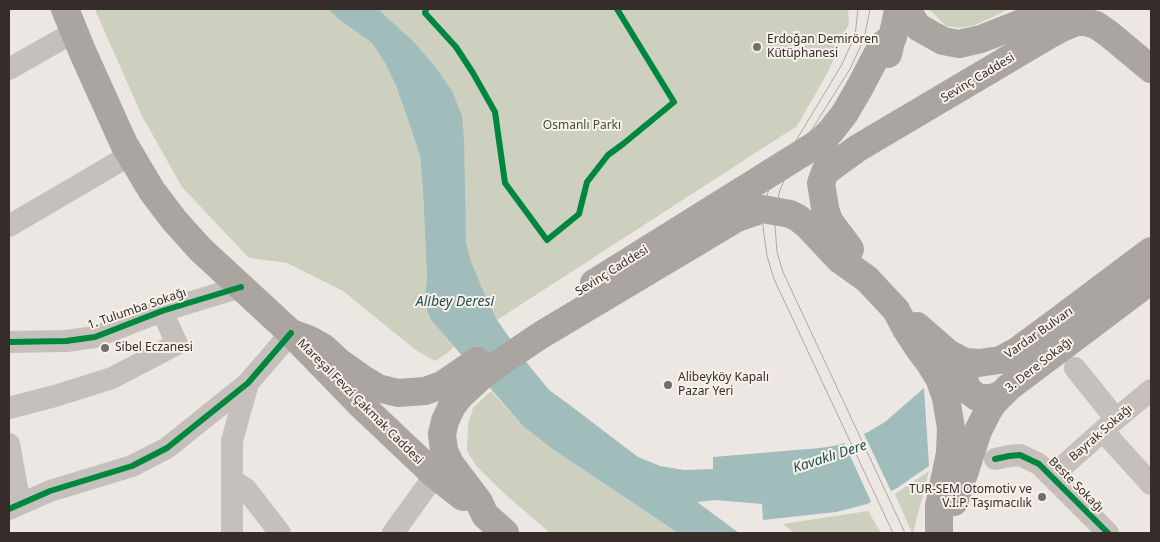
<!DOCTYPE html>
<meta charset="utf-8">
<style>
body{margin:0}
#map{position:relative;width:1160px;height:542px;overflow:hidden;background:#ece7e2;font-family:"Noto Sans",sans-serif}
canvas{display:block}
.frame{position:absolute;inset:0;border:10px solid #362d2a;pointer-events:none}
</style>
<div id="map">
<canvas width="1160" height="542"></canvas>
<div class="frame"></div>
</div>
<script>
const context = document.querySelector('canvas').getContext('2d');
context.lineJoin = 'round';
function fill(path, color) { context.fillStyle = color; context.fill(path, 'evenodd'); }
const shape = rows => new Path2D(rows.map(r => 'M' + r).join(''));
function stroke(path, color, width, dash) { context.strokeStyle = color; context.lineWidth = width; context.lineCap = dash ? 'butt' : 'round'; context.setLineDash(dash || []); context.stroke(path); }
function drawText(font, color, halo, rows, align = 'center') {
  context.font = font + ' "Noto Sans",sans-serif'; context.lineWidth = 4; context.setLineDash([]); context.textBaseline = 'middle'; context.strokeStyle = halo; context.fillStyle = color; for (const [text, x, y, turn = 0] of rows) {
    context.save(); context.translate(x, y); context.rotate((+turn || 0) * Math.PI / 180); context.textAlign = isNaN(turn) ? turn : align; if (halo) context.strokeText(text, 0, 0); context.fillText(text, 0, 0); context.restore();
  }
}
const green = shape([
 [96,9,328,9,341,20,372,43,385,63,396,86,420,156,423,191,427,278,424,303,431,320,454,347,446,354,435,361,417,351,343,291,287,263,249,258,182,187,142,116,96,12],
 [378,9,848,9,849,23,828,72,797,126,497,320,482,288,471,261,466,242,465,212,434,65,413,41],
 [929,9,1008,9,1001,13,975,25,960,28,946,26],
 [491,391,523,426,551,448,678,533,550,533,506,495,477,467,467,451,468,425,473,408],
 [929,471,913,533,912,533,895,494],
 [868,511,881,533,794,533,783,524]
]);
const water = shape([
 [328,9,378,9,413,41,434,65,452,91,462,116,464,139,466,242,471,261,482,288,497,320,527,363,549,390,571,406,638,457,660,466,684,470,713,469,713,457,820,448,839,445,868,432,885,422,924,388,929,466,897,488,867,504,836,512,763,520,762,504,715,500,697,502,739,533,678,533,551,448,523,426,431,320,424,303,427,278,423,191,420,156,410,126,396,86,385,63,372,43,340,20]
]);
const pier = shape([
 [863,432,892,493,872,504,843,440]
]);
const minor = shape([
 [9,69,74,32],
 [9,226,130,155],
 [9,342,66,341,95,337,162,311,241,287],
 [1075,368,1116,419],
 [9,408,55,396,112,378,177,344,162,311],
 [1103,431,1151,484],
 [9,444,20,504],
 [995,459,1009,456,1020,455,1039,464,1108,533],
 [1052,476,1116,419,1151,390],
 [232,480,246,489,280,533],
 [9,509,50,491,132,466,167,448,248,383,291,333],
 [232,533,232,441,248,383],
 [393,533,435,475]
]);
const major = shape([
 [65,9,83,53,124,144,152,191,174,220,200,249,291,333,360,404,435,475,463,497],
 [906,9,918,27,943,41,959,44,981,39,1057,9],
 [888,54,895,25,898,9],
 [832,157,825,172,821,183,825,208,829,221,850,249],
 [825,172,858,148,1049,35,1064,27,1076,22,1085,22,1096,25,1109,34,1151,69],
 [594,283,815,145,823,139,831,131,845,113,860,87,882,45,893,37],
 [917,326,948,353,965,362,979,363,1000,360,1017,351,1055,323,1151,251],
 [291,333,310,340,324,348,339,362,363,379,378,388,398,393,425,391,442,385,477,361],
 [971,363,966,369,964,376,965,383,969,391,977,397,982,398,992,398,1002,394],
 [954,502,965,471,978,431,988,411,994,402,1009,387,1151,280],
 [505,533,485,515,479,502,451,465,444,451,442,434,445,421,452,406,460,396,486,372,541,335,737,218,763,209,790,214,798,218,807,225,839,259,867,279,896,310,906,329,917,346,929,362,939,378,946,398,951,428,950,453,939,506,939,533]
]);
const tram = shape([
 [858,9,855,36,841,66,771,182,763,209,763,227,767,256,774,279,893,533],
 [870,9,864,39,850,69,794,158,780,190,775,211,775,226,777,252,783,272,905,533]
]);
const cycleway = shape([
 [426,9,425,13,456,47,473,73,495,112,505,183,547,240,579,214,587,182,608,155,623,144,674,102,617,9],
 [9,342,66,341,95,337,162,311,241,287],
 [995,459,1009,456,1020,455,1039,464,1108,533],
 [9,509,50,491,132,466,167,448,248,383,291,333]
]);
const markers = [
 [757,47,5,"#766e6a"],
 [105,348,5,"#766e6a"],
 [668,385,5,"#766e6a"],
 [1042,497,5,"#766e6a"]
];
const poiNames = [
 ["Erdoğan Demirören",767,40],
 ["Kütüphanesi",767,54],
 ["Sibel Eczanesi",115,348],
 ["Alibeyköy Kapalı",678,378],
 ["Pazar Yeri",678,392],
 ["TUR-SEM Otomotiv ve",1032,490,"right"],
 ["V.İ.P. Taşımacılık",1032,504,"right"]
];
const streetNames = [
 ["Sevinç Caddesi",978,78,-31],
 ["Sevinç Caddesi",612,271,-32],
 ["1. Tulumba Sokağı",137,309,-19],
 ["Vardar Bulvarı",1039,333,-35],
 ["3. Dere Sokağı",1039,365,-38],
 ["Mareşal Fevzi Çakmak Caddesi",360,402,45],
 ["Bayrak Sokağı",1101,433,-41],
 ["Beste Sokağı",1076,485,45]
];
const parkNames = [
 ["Osmanlı Parkı",582,126]
];
const waterNames = [
 ["Alibey Deresi",455,302],
 ["Kavaklı Dere",830,457,-18]
];
fill(green, '#cdd0be');
fill(water, '#a0bcbb');
fill(pier, '#ece7e2');
stroke(minor, '#c5c0bb', 22);
stroke(major, '#aaa5a1', 28);
stroke(tram, '#ada8a5', 1);
stroke(cycleway, '#00873e', 6);
for (const [x, y, r, color] of markers) { const dot = new Path2D(); dot.arc(x, y, r, 0, 2 * Math.PI); context.fillStyle = color; context.fill(dot); stroke(dot, '#f8f1ea', 2); }
drawText('12px', '#362d2a', '#f8f1ea', poiNames, 'left');
drawText('12px', '#362d2a', '#f8f1ea', streetNames);
drawText('12px', '#465130', '#f8f1ea', parkNames);
drawText('italic 14px', '#245053', '#f8f1ea', waterNames);
</script>
